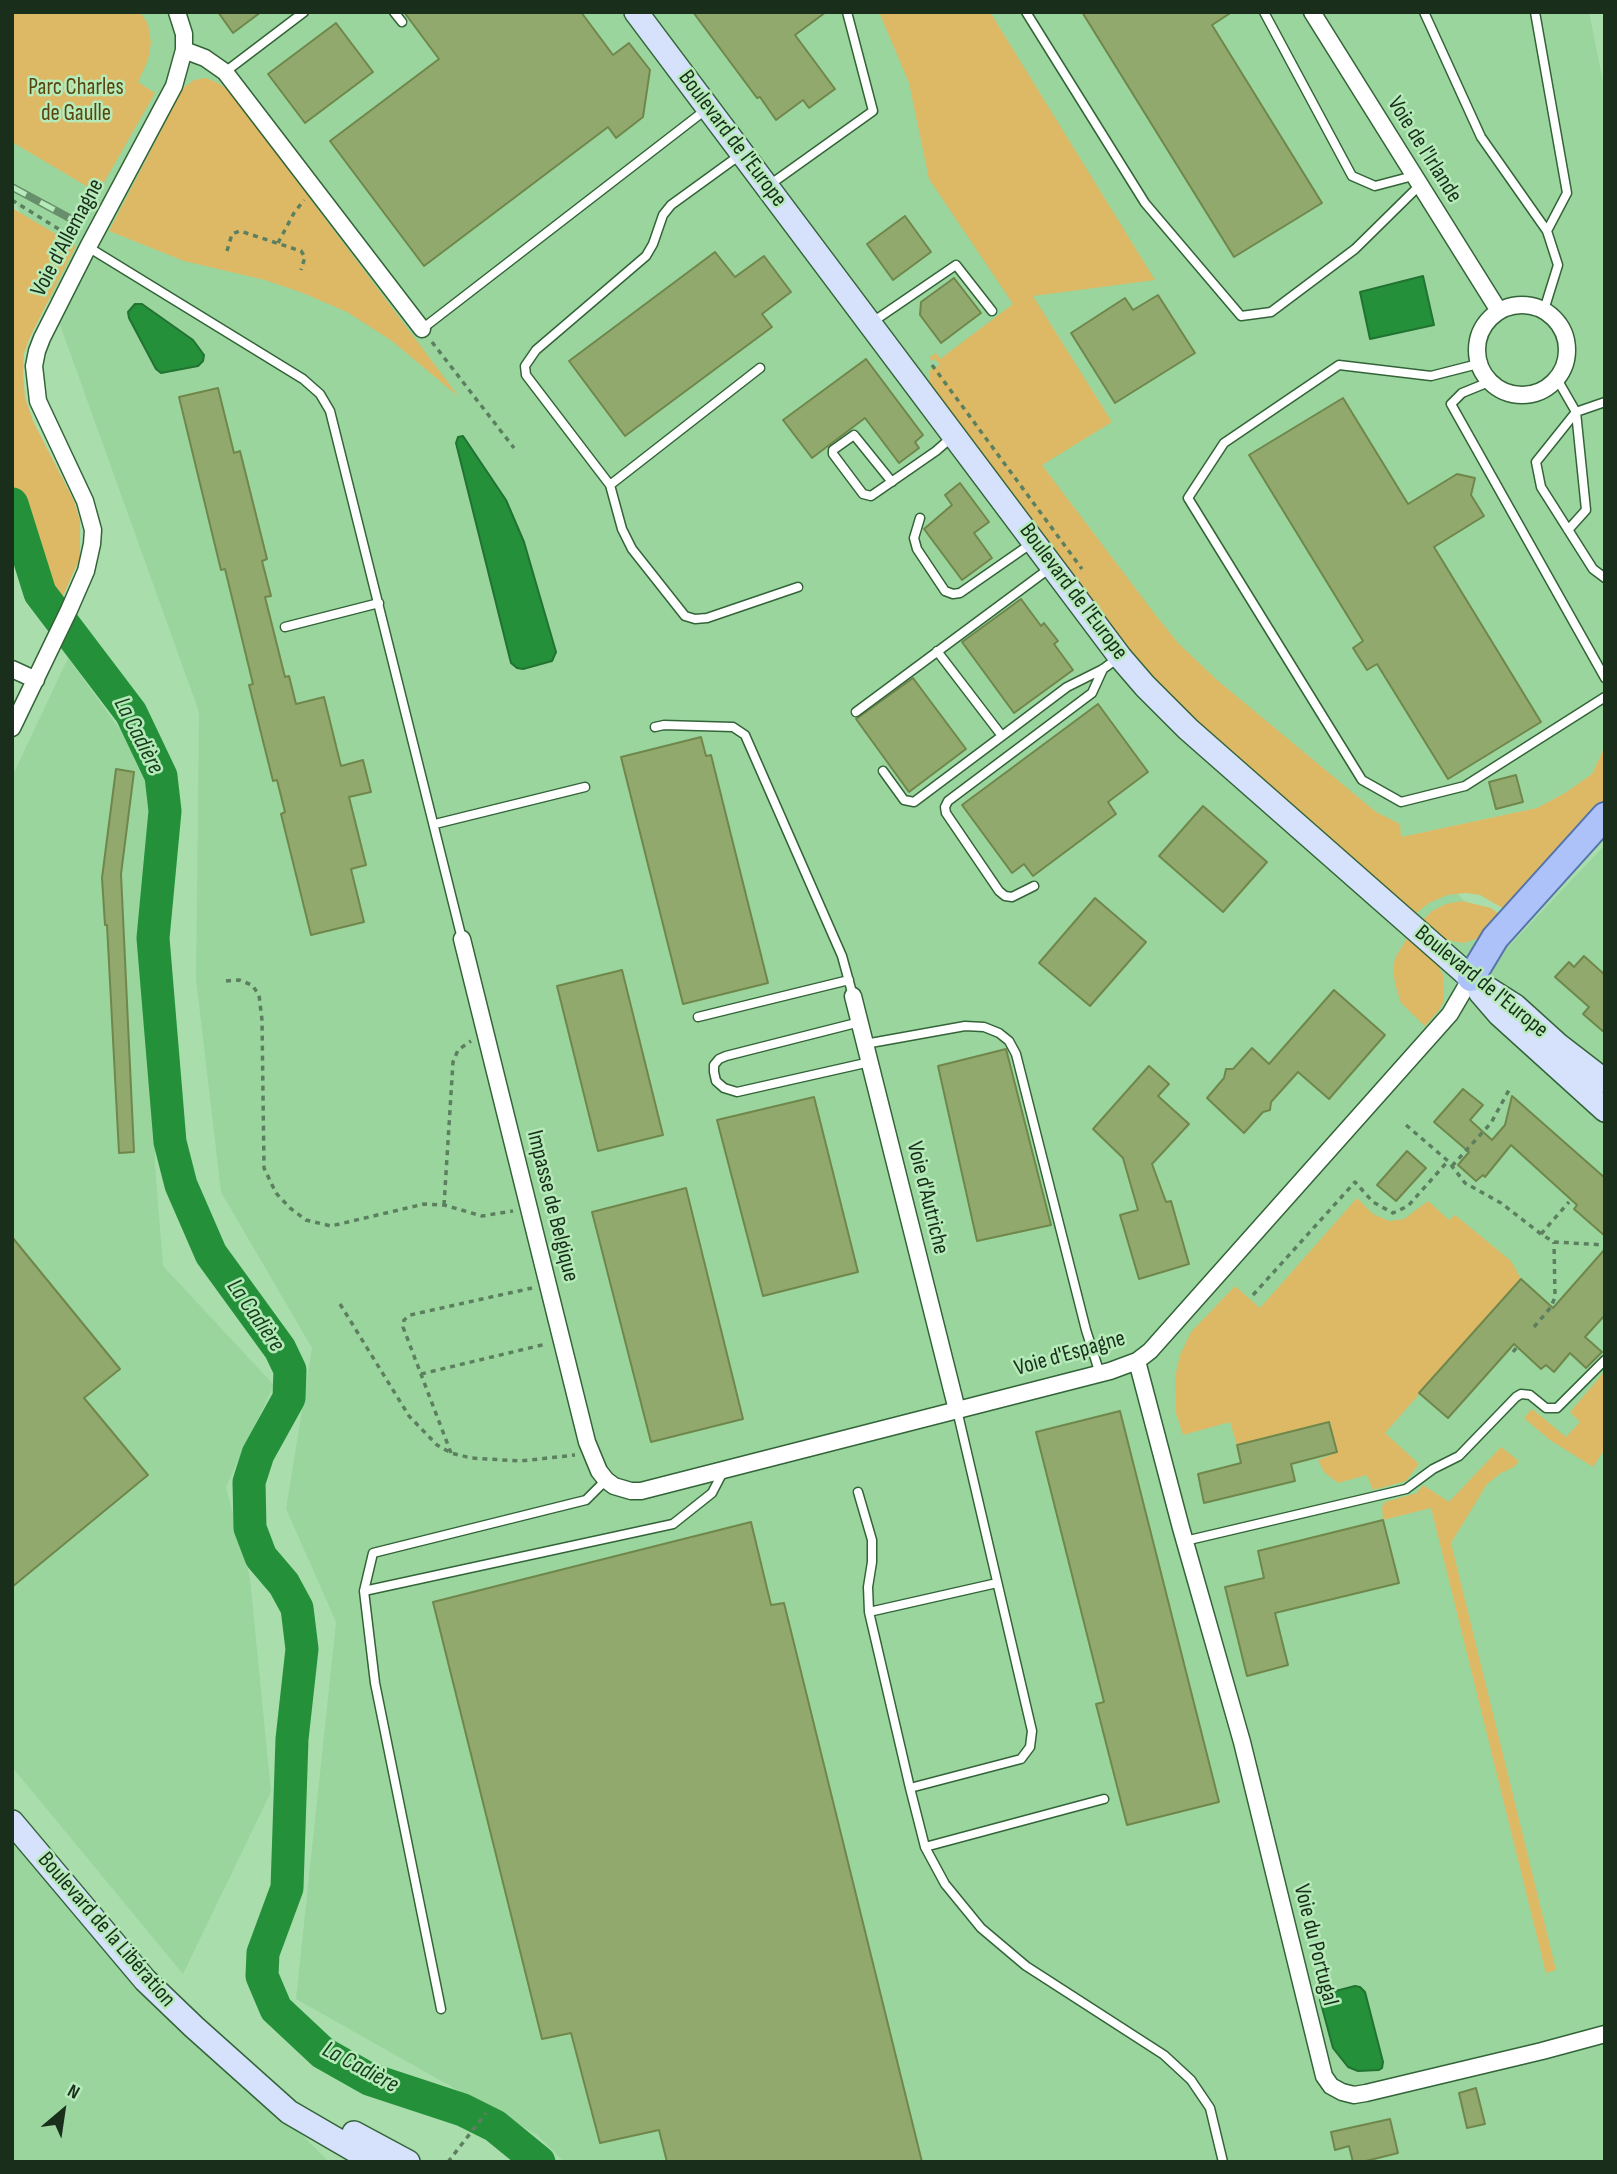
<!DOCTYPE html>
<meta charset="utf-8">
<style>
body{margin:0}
#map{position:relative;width:1617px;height:2174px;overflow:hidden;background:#a9deac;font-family:"Sofia Sans Condensed",sans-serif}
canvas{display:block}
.frame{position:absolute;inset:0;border:14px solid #192e1b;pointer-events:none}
.north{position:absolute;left:28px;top:2076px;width:70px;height:70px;-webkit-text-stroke:5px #b6ebb9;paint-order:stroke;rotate:29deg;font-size:19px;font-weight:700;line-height:28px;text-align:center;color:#192e1b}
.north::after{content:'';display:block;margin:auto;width:24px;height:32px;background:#192e1b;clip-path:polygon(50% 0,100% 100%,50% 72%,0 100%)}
</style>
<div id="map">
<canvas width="1617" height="2174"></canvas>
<div class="frame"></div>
<div class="north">N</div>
</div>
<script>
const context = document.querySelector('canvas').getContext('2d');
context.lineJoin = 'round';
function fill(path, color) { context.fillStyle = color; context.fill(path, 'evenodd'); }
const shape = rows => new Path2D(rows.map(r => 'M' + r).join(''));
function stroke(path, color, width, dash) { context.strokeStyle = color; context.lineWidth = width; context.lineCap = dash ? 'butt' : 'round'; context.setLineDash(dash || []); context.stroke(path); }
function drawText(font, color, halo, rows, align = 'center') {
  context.font = font + ' "Sofia Sans Condensed",sans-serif'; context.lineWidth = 5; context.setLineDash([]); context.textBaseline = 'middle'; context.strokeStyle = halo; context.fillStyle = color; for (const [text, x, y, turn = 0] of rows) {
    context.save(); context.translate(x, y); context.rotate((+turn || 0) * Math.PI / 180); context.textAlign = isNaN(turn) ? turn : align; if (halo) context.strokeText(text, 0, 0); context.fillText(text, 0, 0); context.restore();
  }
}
const built = shape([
 [12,12,1589,12,1605,92,1605,746,1592,774,1565,793,1537,808,1401,837,1509,946,1605,845,1605,2162,564,2162,537,2135,296,1999,336,1622,286,1509,312,1348,221,1192,196,979,199,712,12,191],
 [68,658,152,774,155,1164,163,1266,274,1385,226,1487,250,1578,271,1792,183,1974,12,1767,12,777],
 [12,1842,329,2162,12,2162]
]);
const green = shape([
 [12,12,140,12,148,24,151,43,148,60,138,82,155,93,98,193,12,142],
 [879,12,990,12,1155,280,1033,296,1112,422,1042,465,1154,613,1178,643,1217,680,1376,812,1400,824,1401,837,1537,808,1565,793,1592,774,1605,746,1605,799,1506,910,1480,895,1466,893,1447,895,1429,903,1415,914,1198,724,1135,657,930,386,930,370,940,365,935,359,931,361,930,357,936,353,940,359,1013,304,929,179,909,83],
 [206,78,218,83,229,91,459,397,392,341,347,312,303,293,265,280,184,261,109,231,183,88,194,80],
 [12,208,76,246,30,337,24,353,23,372,25,397,33,421,74,501,80,521,80,558,59,605,43,611,12,557],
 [1462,901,1491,908,1502,916,1482,937,1464,943,1446,940,1423,920,1432,911,1446,904],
 [1408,937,1438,965,1443,975,1444,1000,1439,1010,1425,1026,1401,1003,1396,987,1393,972,1395,958],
 [1357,1198,1373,1214,1389,1221,1404,1219,1428,1201,1449,1220,1455,1215,1511,1261,1521,1279,1385,1433,1419,1464,1406,1481,1373,1490,1367,1475,1338,1483,1324,1472,1318,1460,1338,1452,1330,1422,1237,1445,1230,1422,1183,1435,1176,1413,1175,1377,1180,1355,1191,1332,1235,1286,1260,1308],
 [1605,1371,1605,1449,1593,1467,1550,1440,1524,1418,1532,1409,1566,1437,1580,1422,1570,1412],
 [1501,1447,1519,1461,1514,1467,1501,1473,1487,1484,1451,1543,1556,1970,1546,1973,1431,1508,1383,1520,1382,1507,1385,1502,1417,1493,1423,1485,1449,1502]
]);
const water = shape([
 [1423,276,1434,325,1370,339,1360,292,1423,276],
 [135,304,142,304,193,340,204,355,203,361,198,366,161,373,156,369,129,318,128,312,135,304],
 [463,436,506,500,524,542,556,652,552,661,523,669,517,668,511,663,456,443,458,437,463,436],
 [1355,1986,1360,1987,1365,1992,1383,2062,1382,2068,1379,2070,1358,2071,1348,2067,1333,2048,1320,2000,1324,1994,1355,1986]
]);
const river = shape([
 [12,504,40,593,131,713,161,776,165,811,153,938,170,1142,181,1185,211,1254,280,1349,290,1370,289,1398,258,1454,249,1482,250,1528,261,1557,284,1584,297,1608,302,1649,292,1739,287,1888,263,1953,262,1976,276,2009,323,2053,369,2079,463,2110,495,2126,539,2162]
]);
const building = shape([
 [218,12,261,12,233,33,218,12],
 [404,12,581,12,613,55,629,43,650,70,643,117,616,138,608,127,424,266,330,141,439,59,404,12],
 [693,12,826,12,795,35,835,89,809,108,803,100,776,120,760,97,757,98,693,12],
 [1082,12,1232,12,1212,25,1322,203,1234,257,1082,12],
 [336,23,373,72,305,123,268,74,336,23],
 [905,216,931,252,893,280,867,244,905,216],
 [715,252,735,277,764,256,791,292,762,314,772,327,625,436,569,361,715,252],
 [954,278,981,313,941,343,920,315,921,302,954,278],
 [1158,295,1195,353,1115,403,1071,333,1125,298,1133,310,1158,295],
 [866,359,923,435,915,442,919,448,899,463,865,418,812,458,783,420,866,359],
 [218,388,234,453,240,451,267,559,262,561,271,596,265,597,285,677,289,676,296,704,324,697,341,766,363,760,371,792,349,797,366,865,351,869,364,922,311,935,281,814,285,812,277,780,273,781,249,685,253,684,225,569,221,570,179,397,218,388],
 [1343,398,1408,504,1457,474,1475,478,1471,495,1484,516,1434,547,1541,722,1448,779,1377,664,1367,670,1353,648,1363,641,1249,455,1343,398],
 [960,483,989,522,974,533,992,558,962,580,924,529,952,505,945,495,960,483],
 [1021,599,1041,626,1044,623,1058,641,1054,644,1073,670,1014,713,962,642,1021,599],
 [913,678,966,749,909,792,856,719,913,678],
 [1098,704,1148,772,1108,802,1116,814,1033,876,1024,864,1012,873,962,805,1098,704],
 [701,737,706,756,711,755,768,983,683,1004,621,757,701,737],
 [116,769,134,772,121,874,134,1152,119,1153,107,925,105,925,102,878,116,769],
 [1516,775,1523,802,1496,809,1489,782,1516,775],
 [1203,806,1267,862,1223,912,1159,856,1203,806],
 [1095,898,1146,942,1090,1006,1039,963,1095,898],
 [1584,956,1605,975,1605,1033,1583,1014,1589,1007,1555,977,1569,962,1574,967,1584,956],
 [622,970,663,1135,598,1151,557,986,622,970],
 [1334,990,1385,1035,1329,1099,1298,1072,1271,1102,1270,1110,1263,1112,1244,1133,1207,1098,1224,1078,1226,1069,1233,1069,1252,1048,1269,1064,1334,990],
 [1006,1049,1051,1225,977,1241,938,1066,1006,1049],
 [1149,1066,1169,1084,1158,1096,1189,1124,1152,1164,1166,1202,1171,1201,1189,1264,1139,1279,1120,1215,1138,1210,1123,1158,1093,1129,1149,1066],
 [1463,1089,1483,1105,1470,1120,1492,1140,1505,1125,1512,1096,1605,1178,1605,1236,1574,1209,1577,1205,1511,1145,1485,1177,1483,1175,1476,1181,1458,1165,1469,1152,1434,1122,1463,1089],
 [814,1097,858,1272,763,1296,717,1120,814,1097],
 [1407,1151,1426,1168,1396,1201,1377,1185,1407,1151],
 [686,1188,743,1419,651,1442,592,1212,686,1188],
 [12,1237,120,1369,84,1398,148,1475,12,1587,12,1237],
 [1605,1249,1605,1315,1585,1337,1602,1352,1586,1368,1570,1353,1554,1372,1546,1365,1541,1369,1514,1344,1448,1418,1419,1393,1521,1279,1553,1308,1605,1249],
 [1120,1411,1219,1802,1127,1825,1096,1704,1104,1702,1036,1432,1120,1411],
 [1329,1422,1337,1452,1291,1464,1295,1481,1204,1503,1198,1474,1241,1463,1237,1445,1329,1422],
 [1383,1520,1399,1583,1275,1613,1288,1665,1247,1676,1225,1587,1264,1578,1258,1551,1383,1520],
 [751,1522,771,1605,784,1603,922,2162,667,2162,659,2130,600,2143,571,2033,542,2039,433,1602,751,1522],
 [1476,2088,1485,2124,1467,2128,1459,2093,1476,2088],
 [1390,2119,1398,2153,1362,2162,1353,2162,1349,2146,1335,2150,1331,2132,1390,2119]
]);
const path = shape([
 [12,200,73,238],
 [278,243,294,213,304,200],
 [227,251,232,234,240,231,301,251,305,257,301,270],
 [432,342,514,448],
 [932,365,1082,569],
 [226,981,239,980,252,985,259,995,262,1020,264,1168,276,1193,290,1208,306,1220,331,1226,424,1204,444,1205,482,1216,513,1211],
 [1406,1125,1448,1161,1465,1183,1501,1203,1541,1234,1554,1242,1605,1245],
 [1452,1166,1491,1123,1509,1090],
 [444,1205,453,1062,458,1050,471,1041],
 [1541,1234,1569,1202],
 [1253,1295,1355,1182,1373,1202,1393,1213,1408,1206,1448,1161],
 [340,1304,409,1416,437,1445,451,1453,471,1458,521,1461,575,1455],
 [1534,1327,1551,1307,1555,1297,1554,1242],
 [1513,1352,1517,1347],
 [421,1374,546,1344],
 [451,1453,403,1327,404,1320,410,1315,532,1288],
 [448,2162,486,2113]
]);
const lane = shape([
 [394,12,402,22],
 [1026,12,1145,203,1241,316,1271,312,1355,249,1419,186],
 [1264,12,1352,176,1375,186,1413,176],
 [1424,12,1481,137,1547,231,1558,265,1544,310],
 [1535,12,1567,193,1547,231],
 [225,72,304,12],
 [740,155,671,205,663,215,653,244,646,256,536,350,525,366,526,375,610,485,760,368],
 [768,186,873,111,847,12],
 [88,247,303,379,320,394,330,411,462,939],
 [871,323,956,265,992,311],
 [422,329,708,108],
 [1478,364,1431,376,1339,365,1224,443,1188,498,1362,780,1401,802,1465,786,1605,697],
 [1557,379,1576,412,1586,510,1568,530],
 [1489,382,1462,393,1451,404,1605,678],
 [1605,402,1576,412,1536,462,1541,487,1593,569,1605,578],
 [892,482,854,435,833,450,833,454,863,494,871,496,936,451,952,437],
 [610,485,622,529,632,549,685,616,695,619,707,618,798,587],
 [920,518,914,538,917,549,945,591,953,594,960,593,1032,543],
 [285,627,379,603],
 [937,651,1002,736,1067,687,1103,669,1118,658],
 [856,712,1050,568],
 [655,727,664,725,733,727,745,735,842,956,853,996],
 [883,771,904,800,914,802,1002,736],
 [435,824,585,787],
 [1034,886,1012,897,1005,896,999,891,946,813,945,807,948,801,1092,693,1103,669],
 [698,1017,849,980],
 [860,1022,726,1056,719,1059,714,1065,714,1072,716,1081,724,1088,737,1092,870,1062],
 [865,1044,965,1026,984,1027,999,1033,1009,1041,1016,1054,1086,1330,1100,1374],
 [957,1410,1032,1731,1030,1747,1021,1759,910,1788,925,1847,945,1884,981,1928,1026,1966,1164,2055,1191,2080,1210,2108,1223,2162],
 [858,1492,872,1540,872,1562,868,1587,869,1612],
 [1185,1541,1406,1489,1433,1469,1459,1456,1516,1397,1521,1394,1530,1395,1546,1408,1557,1408,1605,1360],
 [364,1591,373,1553,586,1500,606,1480],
 [910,1788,869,1612,997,1583],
 [925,1847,1104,1799],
 [441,2009,375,1683,364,1591,673,1524,712,1493,724,1470]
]);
const street = shape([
 [1312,12,1499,311],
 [184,50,205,58,225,72,422,329],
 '1477 350a45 45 0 1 1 90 0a45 45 0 1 1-90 0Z',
 [12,669,36,680],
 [12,728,69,610,86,571,92,544,93,530,85,501,38,401,34,366,37,351,42,338,88,247,174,86,184,50,184,34,177,12],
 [462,939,587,1442,599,1471,606,1480,614,1486,631,1491,641,1491,1110,1371,1137,1361,1150,1351,1450,1014,1471,978],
 [853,996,957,1410],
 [1137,1361,1181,1528,1242,1742,1324,2076,1331,2086,1342,2092,1354,2095,1366,2093,1542,2051,1605,2034]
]);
const secondary = shape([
 [636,12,1120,657,1145,686,1188,729,1471,978,1515,1006,1557,1044,1605,1081],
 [1480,992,1499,1014,1605,1110],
 [12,1822,145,1980,194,2027,289,2112,375,2162],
 [354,2133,408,2162]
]);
const primary = shape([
 [1471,978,1495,938,1605,816]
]);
const rail = shape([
 [12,187,77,222]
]);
const parkNames = [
 ["Parc Charles",76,88],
 ["de Gaulle",76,114]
];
const streetNames = [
 ["Boulevard de l'Europe",732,139,53],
 ["Voie de l'Irlande",1424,150,58],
 ["Voie d'Allemagne",68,238,-62],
 ["Boulevard de l'Europe",1073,592,53],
 ["Boulevard de l'Europe",1481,982,39],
 ["Voie d'Autriche",927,1198,76],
 ["Impasse de Belgique",552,1206,76],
 ["Voie d'Espagne",1070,1354,-16],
 ["Boulevard de la Libération",106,1930,49],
 ["Voie du Portugal",1315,1945,76]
];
const waterNames = [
 ["La Cadière",138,736,63],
 ["La Cadière",255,1316,55],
 ["La Cadière",360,2068,28]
];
fill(built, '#9ad59e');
fill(green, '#ddb965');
fill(water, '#25903a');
stroke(water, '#217331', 2);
stroke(river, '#25903a', 33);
fill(building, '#91a96d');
stroke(building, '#70874c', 2);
stroke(lane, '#336438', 11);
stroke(street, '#336438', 19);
stroke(secondary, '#336438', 26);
stroke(primary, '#5574a9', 30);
stroke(path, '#5c805f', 3.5, [5, 5]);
stroke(lane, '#fff', 8);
stroke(street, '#fff', 16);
stroke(secondary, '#d6e1fc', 23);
stroke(primary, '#acc2f9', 26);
stroke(rail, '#688f6b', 8);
stroke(rail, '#b6ebb9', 5, [16]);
drawText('23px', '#59440d', '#b6ebb9', parkNames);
drawText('23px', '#192e1b', '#b6ebb9', streetNames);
drawText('italic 24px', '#163e1c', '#b6ebb9', waterNames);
</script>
